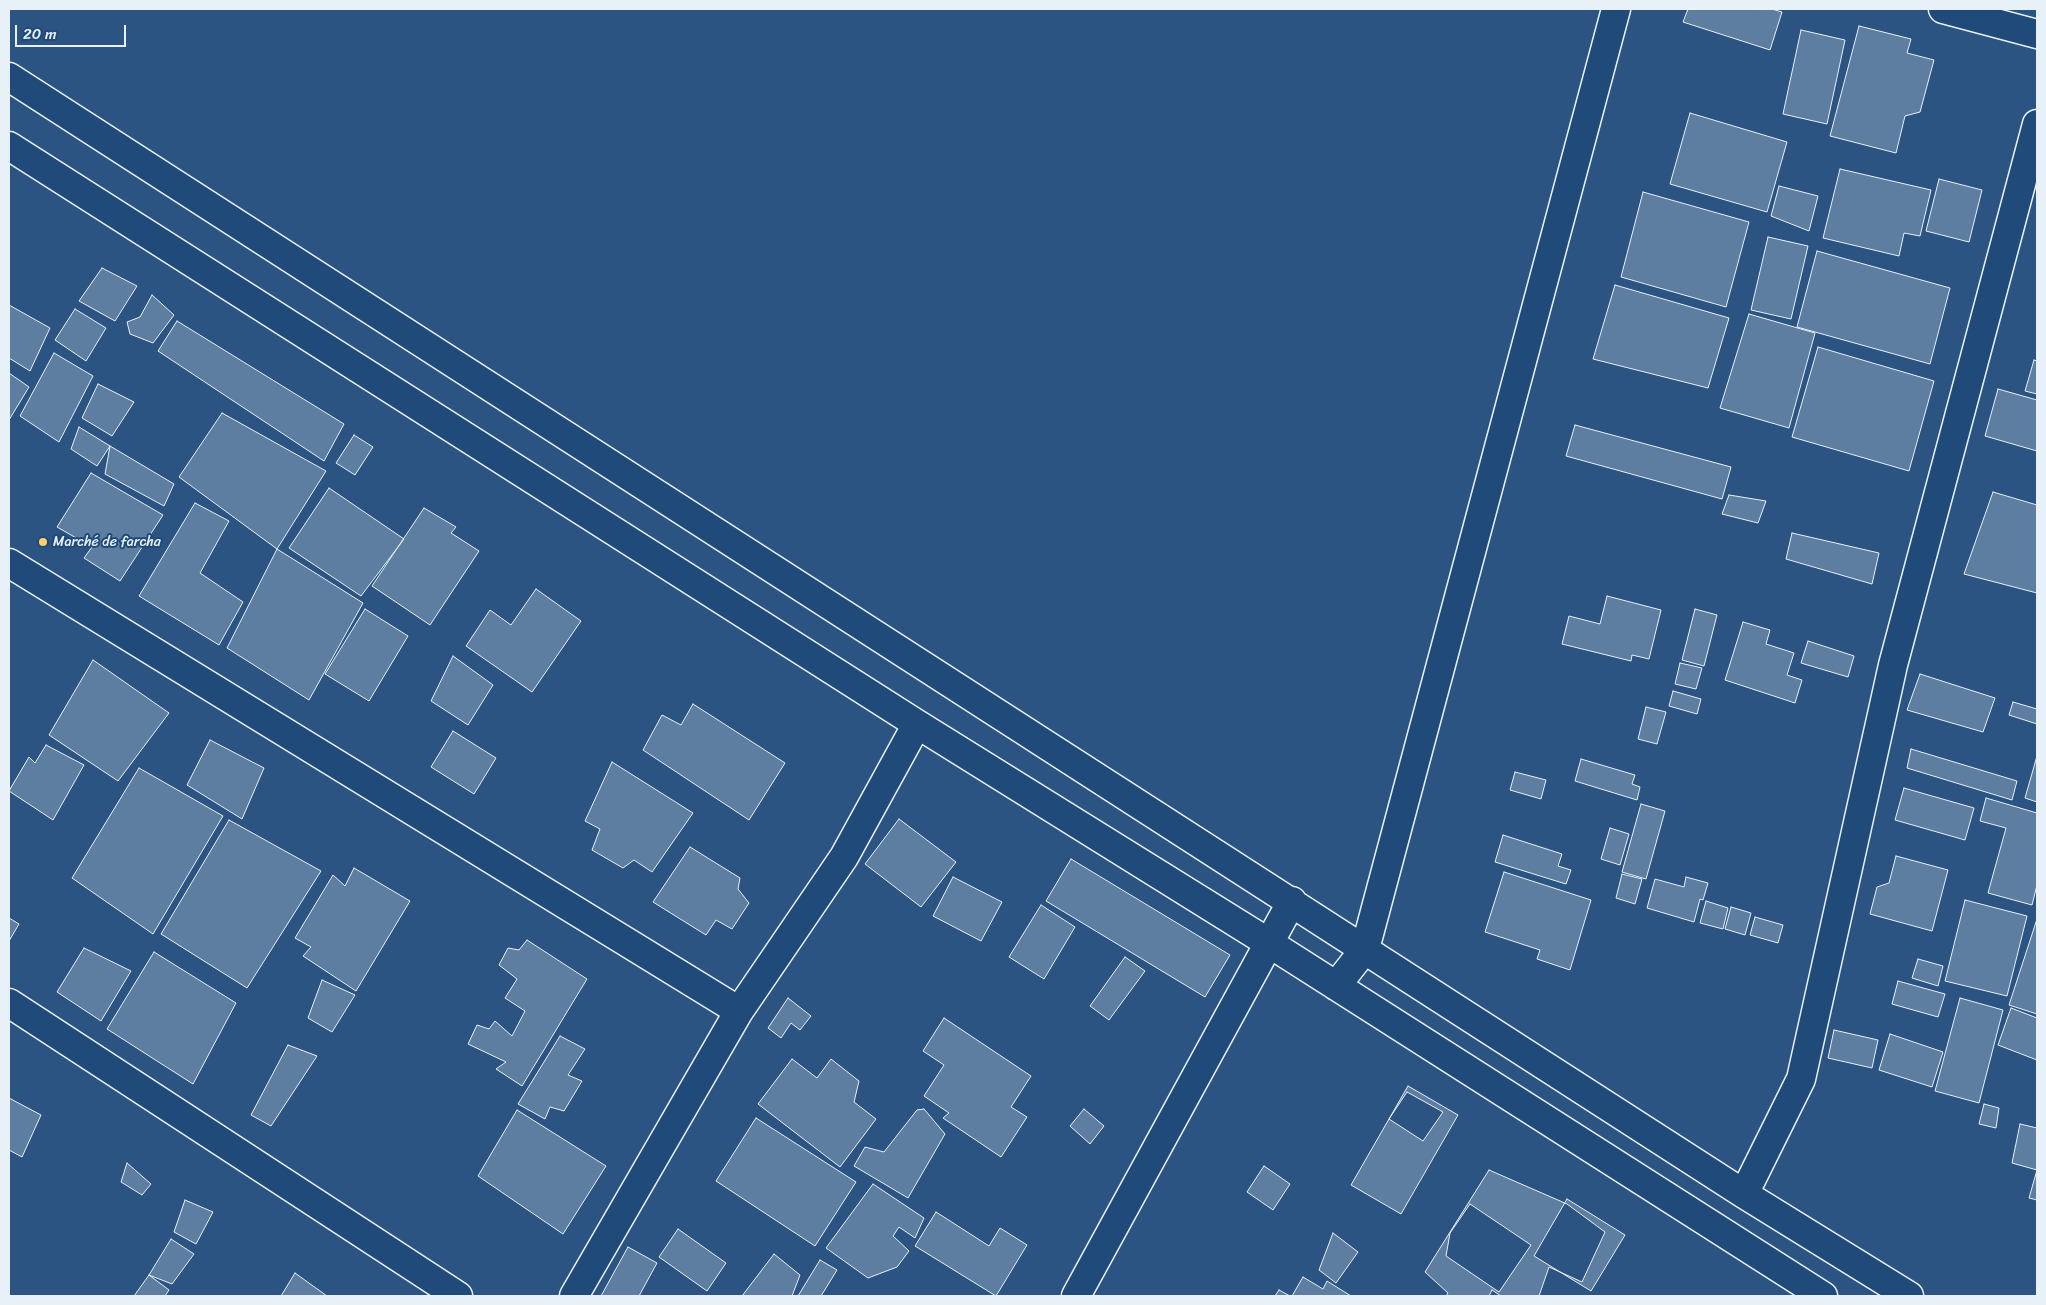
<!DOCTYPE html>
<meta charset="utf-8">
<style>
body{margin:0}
#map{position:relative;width:2046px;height:1305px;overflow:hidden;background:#2b5482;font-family:Sriracha,sans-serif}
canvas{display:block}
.frame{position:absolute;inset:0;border:10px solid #e8f1f8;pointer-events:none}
.scale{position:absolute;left:15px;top:25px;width:111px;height:22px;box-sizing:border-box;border:2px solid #e8f1f8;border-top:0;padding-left:6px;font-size:15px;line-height:18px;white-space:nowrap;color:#e8f1f8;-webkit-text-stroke:4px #1f4a7a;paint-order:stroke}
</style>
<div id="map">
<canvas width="2046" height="1305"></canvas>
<div class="frame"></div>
<div class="scale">20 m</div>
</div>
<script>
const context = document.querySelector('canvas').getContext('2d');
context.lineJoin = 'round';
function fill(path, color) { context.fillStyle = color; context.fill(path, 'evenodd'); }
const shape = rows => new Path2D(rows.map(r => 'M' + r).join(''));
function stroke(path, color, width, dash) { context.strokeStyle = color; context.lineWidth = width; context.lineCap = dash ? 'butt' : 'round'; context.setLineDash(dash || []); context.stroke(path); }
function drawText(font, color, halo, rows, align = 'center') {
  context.font = font + ' Sriracha,sans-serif'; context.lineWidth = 4; context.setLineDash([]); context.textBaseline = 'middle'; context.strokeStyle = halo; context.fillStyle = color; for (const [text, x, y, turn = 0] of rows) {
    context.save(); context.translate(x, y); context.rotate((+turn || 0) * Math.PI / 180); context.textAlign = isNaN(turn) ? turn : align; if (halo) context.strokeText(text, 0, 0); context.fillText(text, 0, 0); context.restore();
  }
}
const building = shape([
 [1688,9,1772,9,1782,12,1770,50,1683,22,1688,9],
 [1859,26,1911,39,1907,53,1934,60,1920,112,1905,116,1896,153,1830,136,1859,26],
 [1801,30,1845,40,1827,124,1783,114,1801,30],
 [1690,113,1787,142,1767,212,1670,184,1690,113],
 [1840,169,1931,190,1920,236,1904,233,1899,256,1823,238,1840,169],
 [1939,179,1982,190,1969,242,1926,231,1939,179],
 [1779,186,1818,196,1809,231,1771,216,1779,186],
 [1643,192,1749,222,1726,307,1621,277,1643,192],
 [1768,237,1808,246,1791,319,1751,310,1768,237],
 [1817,251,1950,288,1930,364,1797,327,1817,251],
 [102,268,137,286,115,321,79,301,102,268],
 [1615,285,1729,318,1708,388,1593,359,1615,285],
 [152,295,174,315,153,343,130,334,127,322,140,317,152,295],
 [9,305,50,328,30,371,9,358,9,305],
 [75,309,106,328,86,361,55,340,75,309],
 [1749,314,1815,333,1789,428,1720,408,1749,314],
 [177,321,344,424,324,461,158,351,177,321],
 [1818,347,1934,381,1909,471,1792,437,1818,347],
 [54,353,93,376,59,442,20,416,54,353],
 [2034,360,2037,361,2037,394,2025,391,2034,360],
 [9,373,29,387,9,420,9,373],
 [98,384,134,402,112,436,82,418,98,384],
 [1998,389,2037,400,2037,451,1985,436,1998,389],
 [222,413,326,471,277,549,179,477,222,413],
 [1575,425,1731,467,1722,499,1566,456,1575,425],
 [79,427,110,446,97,466,71,449,79,427],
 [354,435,373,447,355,475,336,463,354,435],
 [110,446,174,484,164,506,105,474,110,446],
 [91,473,163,515,120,581,84,558,92,547,57,527,91,473],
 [329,488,404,539,361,596,289,548,329,488],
 [1993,492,2037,505,2037,593,1964,574,1993,492],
 [1729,495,1766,501,1758,523,1722,514,1729,495],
 [195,503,229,521,200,573,243,602,219,645,139,596,195,503],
 [424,508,456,527,451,533,479,551,430,625,372,586,424,508],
 [1792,533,1879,553,1872,584,1786,559,1792,533],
 [277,549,363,603,309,700,227,648,277,549],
 [536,589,581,621,532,692,466,646,490,610,511,625,536,589],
 [1607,596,1661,610,1649,659,1632,655,1631,661,1562,644,1569,616,1600,624,1607,596],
 [365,609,408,636,369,701,325,674,365,609],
 [1695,609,1717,615,1704,666,1682,660,1695,609],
 [1743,622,1770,630,1766,644,1794,653,1787,675,1802,680,1795,703,1725,680,1743,622],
 [1808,641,1854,656,1848,677,1801,663,1808,641],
 [453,656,493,685,468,725,431,701,453,656],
 [93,660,169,713,118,781,49,735,93,660],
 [1680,663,1702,668,1696,689,1675,684,1680,663],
 [1920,674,1995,698,1983,732,1907,710,1920,674],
 [1673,691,1701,699,1697,714,1669,706,1673,691],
 [2013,702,2037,709,2037,724,2009,715,2013,702],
 [693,704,785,763,749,820,643,750,662,715,681,725,693,704],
 [1646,707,1666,712,1657,744,1638,739,1646,707],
 [453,731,496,758,474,794,431,767,453,731],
 [210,740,264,768,242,819,187,785,210,740],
 [46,745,84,765,53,820,9,791,29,757,35,763,46,745],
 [1911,749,2017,781,2012,800,1907,768,1911,749],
 [2037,756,2037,802,2025,798,2037,756],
 [1581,759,1635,775,1632,784,1640,787,1637,800,1575,781,1581,759],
 [612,762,693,813,652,872,634,860,623,868,592,850,600,829,585,821,612,762],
 [139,768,223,816,153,934,72,878,139,768],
 [1515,772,1546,780,1541,799,1510,790,1515,772],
 [1904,788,1974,808,1965,840,1895,820,1904,788],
 [1986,798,2037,813,2037,885,2032,905,1988,893,2006,828,1980,821,1986,798],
 [1641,804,1665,811,1646,879,1622,872,1641,804],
 [899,819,956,862,921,907,865,864,899,819],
 [229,820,321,871,247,988,161,934,229,820],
 [1610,828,1629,834,1620,865,1601,859,1610,828],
 [1503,835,1562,854,1558,866,1571,870,1566,884,1495,862,1503,835],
 [690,847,740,878,738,889,749,903,732,929,716,920,706,935,653,902,690,847],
 [1896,856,1948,870,1932,931,1870,914,1877,887,1889,883,1896,856],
 [1071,859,1230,955,1205,997,1046,901,1071,859],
 [354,868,410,901,356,991,303,956,311,947,295,938,333,875,345,886,354,868],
 [1504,872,1591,900,1570,970,1537,959,1540,950,1485,932,1504,872],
 [1622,874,1642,879,1635,904,1616,898,1622,874],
 [953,877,1002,902,981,941,933,916,953,877],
 [1686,877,1708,883,1703,900,1700,899,1694,922,1647,908,1655,879,1684,887,1686,877],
 [1965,900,2027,916,2007,996,1945,981,1965,900],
 [1706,901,1728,908,1723,929,1700,923,1706,901],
 [1041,905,1075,927,1044,979,1009,957,1041,905],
 [1731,907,1751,913,1745,935,1725,929,1731,907],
 [1755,917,1783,925,1778,943,1750,935,1755,917],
 [9,918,19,924,9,941,9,918],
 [2037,919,2037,1014,2009,1005,2037,919],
 [527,940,587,979,522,1086,496,1069,506,1062,468,1044,477,1025,489,1029,495,1021,512,1036,525,1011,505,998,517,979,499,965,508,948,519,950,527,940],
 [84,948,131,971,101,1021,57,992,84,948],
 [154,952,236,1003,193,1084,107,1029,154,952],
 [1125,957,1145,971,1109,1020,1090,1006,1125,957],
 [1918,959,1943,966,1938,986,1912,978,1918,959],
 [322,980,355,995,332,1032,308,1018,322,980],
 [1898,981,1945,994,1938,1017,1892,1004,1898,981],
 [788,998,811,1016,800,1030,791,1023,781,1038,768,1028,788,998],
 [1960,998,2003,1010,1979,1103,1935,1091,1960,998],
 [2011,1008,2037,1018,2037,1060,1998,1045,2011,1008],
 [944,1018,1031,1076,1011,1107,1027,1117,1001,1157,943,1118,949,1113,924,1096,944,1065,923,1051,944,1018],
 [1834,1030,1878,1040,1872,1068,1828,1058,1834,1030],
 [1890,1034,1943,1052,1932,1087,1879,1070,1890,1034],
 [560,1036,585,1049,568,1075,582,1081,564,1111,550,1107,545,1119,518,1104,560,1036],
 [288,1045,317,1056,271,1126,251,1115,288,1045],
 [792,1059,817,1078,831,1059,859,1081,854,1102,876,1119,840,1167,758,1104,792,1059],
 [1408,1086,1458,1115,1401,1214,1351,1185,1408,1086],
 [1407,1092,1443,1112,1423,1141,1389,1119,1407,1092],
 [9,1098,41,1115,22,1157,9,1150,9,1098],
 [1984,1104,1999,1108,1996,1128,1979,1124,1984,1104],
 [924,1109,945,1134,908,1198,854,1166,865,1147,884,1152,917,1110,924,1109],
 [1084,1109,1104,1126,1090,1144,1070,1126,1084,1109],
 [517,1110,606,1166,563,1234,478,1176,517,1110],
 [756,1118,856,1182,815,1246,716,1181,756,1118],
 [2020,1124,2037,1128,2037,1200,2029,1198,2037,1170,2012,1163,2020,1124],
 [127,1163,151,1184,142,1195,121,1182,127,1163],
 [1264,1166,1290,1184,1273,1210,1247,1192,1264,1166],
 [1489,1170,1567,1204,1605,1232,1582,1282,1549,1267,1539,1296,1446,1296,1448,1293,1425,1272,1489,1170],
 [873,1184,924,1218,915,1238,899,1227,893,1236,909,1251,897,1267,868,1278,826,1248,873,1184],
 [1567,1199,1625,1235,1591,1291,1534,1256,1567,1199],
 [185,1200,213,1212,196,1244,174,1232,185,1200],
 [1470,1204,1531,1245,1499,1292,1446,1256,1450,1233,1470,1204],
 [936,1212,989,1246,1000,1228,1027,1245,996,1296,915,1246,936,1212],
 [678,1229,726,1263,707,1291,659,1257,678,1229],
 [1333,1233,1358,1252,1336,1283,1319,1270,1333,1233],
 [171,1239,194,1254,172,1284,149,1275,171,1239],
 [628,1247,657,1263,639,1296,601,1296,628,1247],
 [774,1254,800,1275,792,1296,742,1296,774,1254],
 [820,1260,837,1270,821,1296,798,1296,820,1260],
 [295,1273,327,1296,281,1296,295,1273],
 [149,1275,169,1290,165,1296,134,1296,149,1275],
 [1303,1277,1323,1289,1327,1281,1351,1296,1292,1296,1303,1277],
 [1279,1290,1290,1296,1275,1296,1279,1290],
 [1492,1290,1501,1296,1489,1296,1492,1290]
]);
const minor = shape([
 [1943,9,2037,34],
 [9,77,1744,1194,1909,1296],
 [9,146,917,724,1269,943,1823,1296],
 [9,563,739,1011],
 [1336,986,1365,949,1616,9],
 [9,1003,458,1296],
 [1744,1194,1801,1079,1893,665,2037,124],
 [574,1296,739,1011,844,857,917,724],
 [1076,1296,1292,901]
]);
const markers = [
 [43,542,5,"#ffd166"]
];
const poiNames = [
 ["Marché de farcha",53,542]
];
fill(building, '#5d7da1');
stroke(building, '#e8f1f8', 1);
stroke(minor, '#e8f1f8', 31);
stroke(minor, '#1f4a7a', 28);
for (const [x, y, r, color] of markers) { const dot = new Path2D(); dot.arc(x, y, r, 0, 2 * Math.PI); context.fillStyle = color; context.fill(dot); stroke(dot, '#1f4a7a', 2); }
drawText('14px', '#e8f1f8', '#1f4a7a', poiNames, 'left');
</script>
